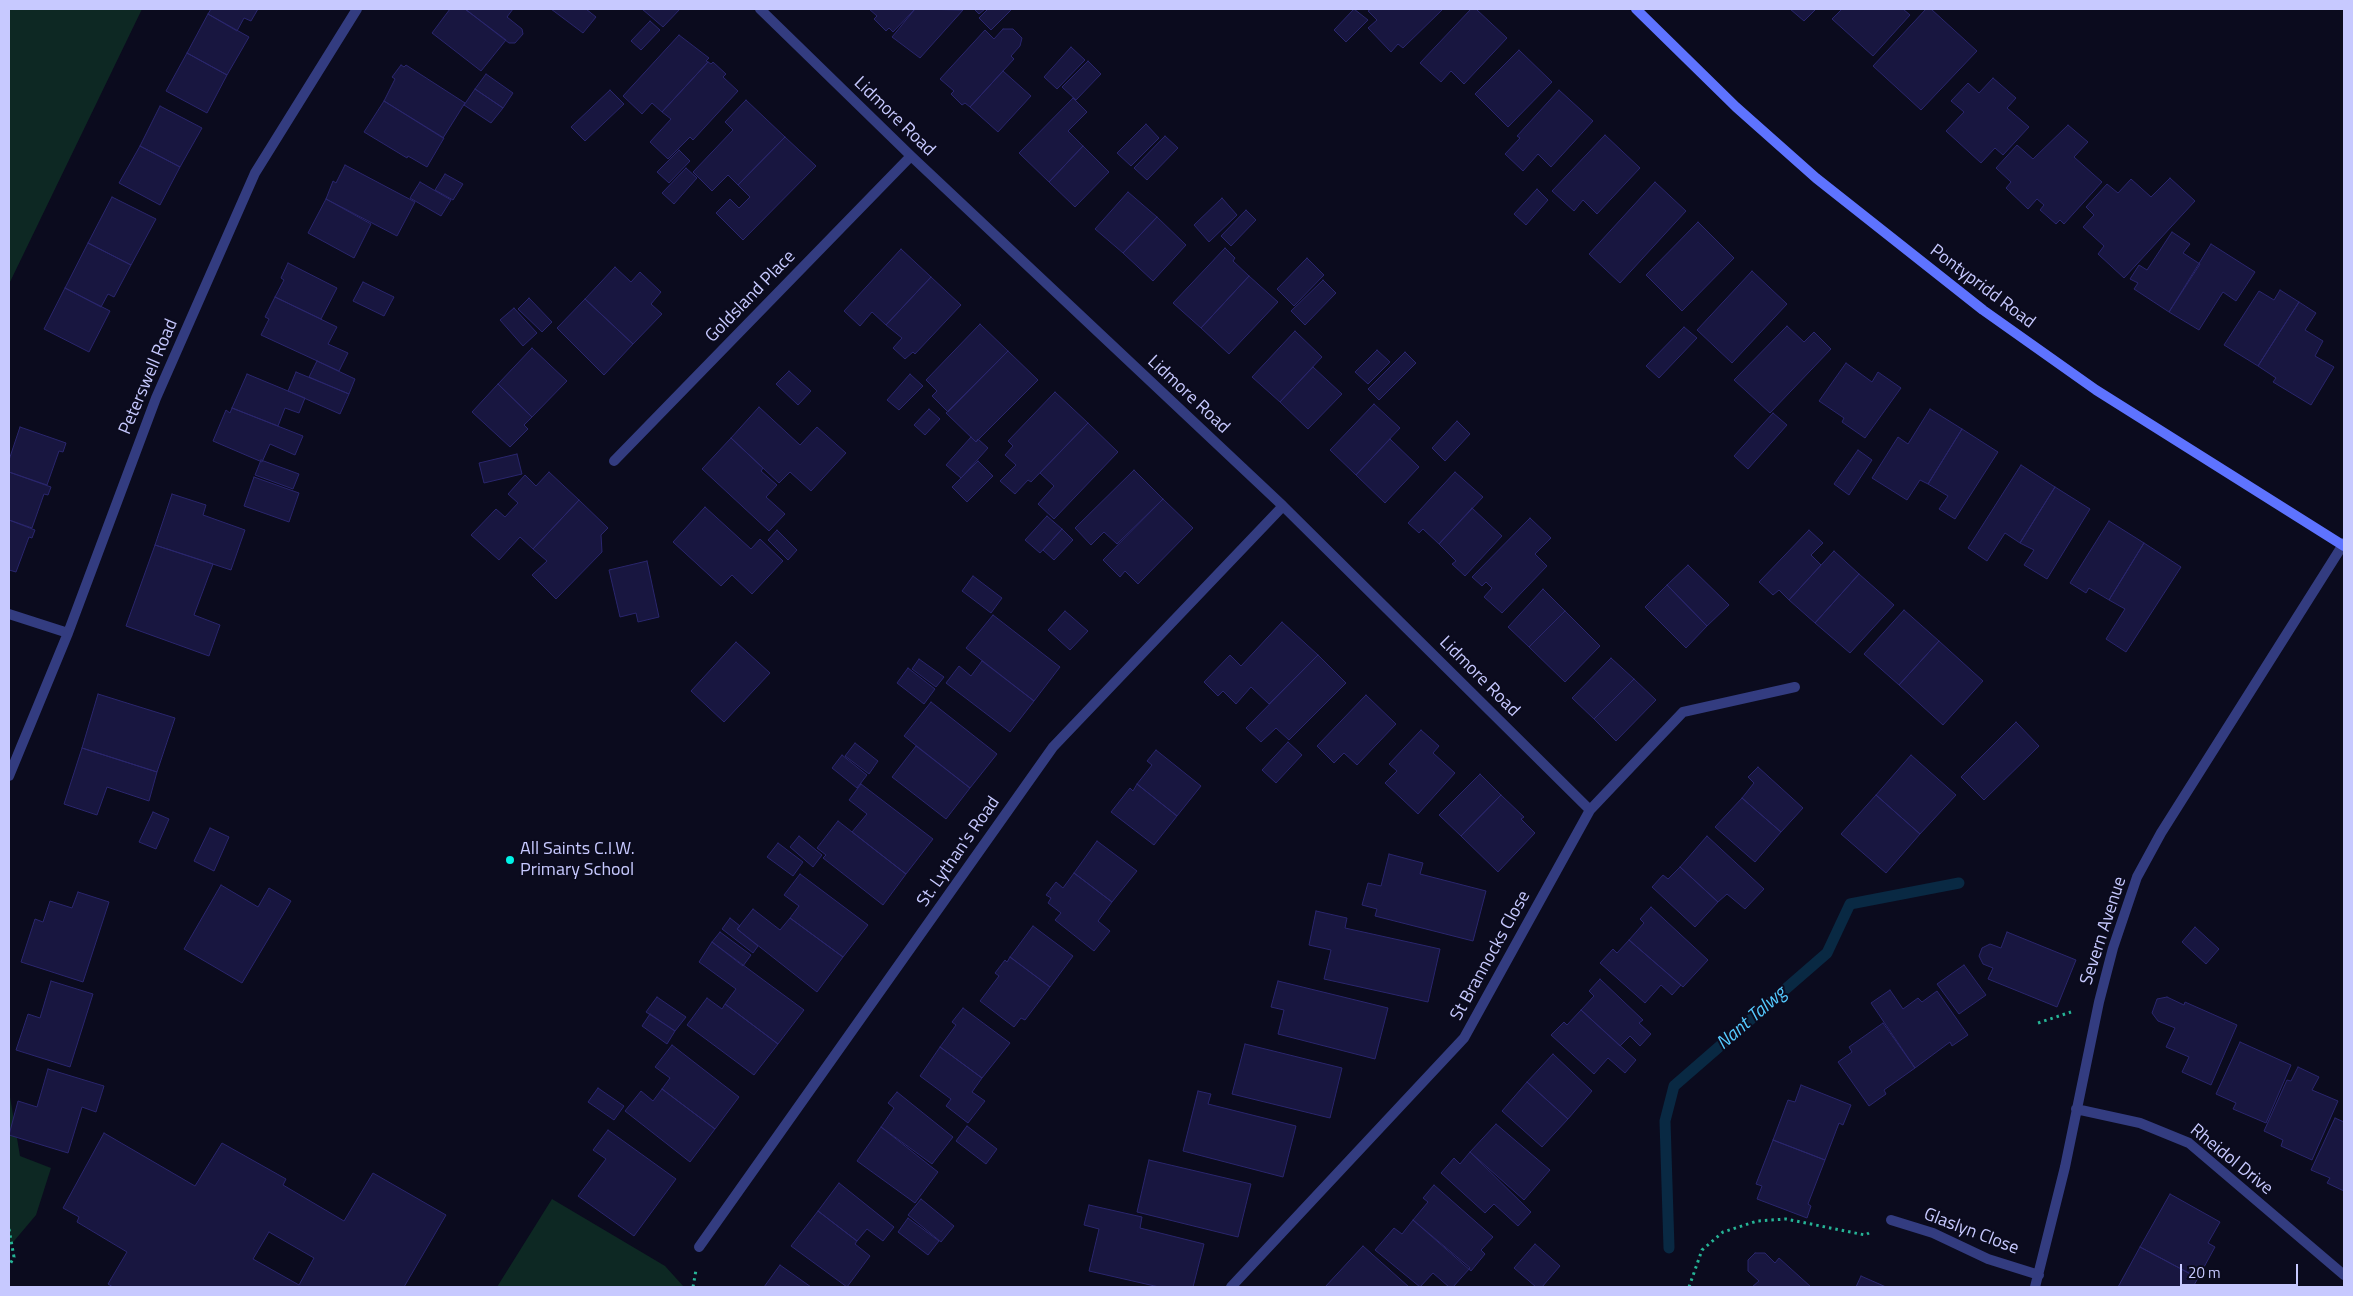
<!DOCTYPE html>
<style>
body{margin:0}
#map{position:relative;width:2353px;height:1296px;overflow:hidden;background:#0b0b1e;font-family:"Titillium Web",sans-serif}
canvas{display:block}
.frame{position:absolute;inset:0;border:10px solid #c7c9ff;pointer-events:none}
.scale{position:absolute;left:2180px;top:1264px;width:118px;height:22px;box-sizing:border-box;border:2px solid #c7c9ff;border-top:0;padding-left:6px;font-size:15px;line-height:18px;white-space:nowrap;color:#c7c9ff;-webkit-text-stroke:4px #0b0b1e;paint-order:stroke}
</style>
<div id="map">
<canvas width="2353" height="1296"></canvas>
<div class="frame"></div>
<div class="scale">20 m</div>
</div>
<script>
const context = document.querySelector('canvas').getContext('2d');
context.lineJoin = 'round';
function fill(path, color) { context.fillStyle = color; context.fill(path, 'evenodd'); }
const shape = rows => new Path2D(rows.map(r => 'M' + r).join(''));
function stroke(path, color, width, dash) { context.strokeStyle = color; context.lineWidth = width; context.lineCap = dash ? 'butt' : 'round'; context.setLineDash(dash || []); context.stroke(path); }
function drawText(font, color, halo, rows, align = 'center') {
  context.font = font + ' "Titillium Web",sans-serif'; context.lineWidth = 4; context.setLineDash([]); context.textBaseline = 'middle'; context.strokeStyle = halo; context.fillStyle = color; for (const [text, x, y, turn = 0] of rows) {
    context.save(); context.translate(x, y); context.rotate((+turn || 0) * Math.PI / 180); context.textAlign = isNaN(turn) ? turn : align; if (halo) context.strokeText(text, 0, 0); context.fillText(text, 0, 0); context.restore();
  }
}
const green = shape([
 [9,9,142,9,9,284],
 [9,1091,20,1156,51,1168,36,1215,9,1247,9,1253],
 [552,1199,665,1266,684,1287,497,1287]
]);
const stream = shape([
 [1669,1248,1665,1121,1674,1086,1827,953,1850,904,1959,883]
]);
const building = shape([
 [211,9,258,9,251,21,244,18,237,31,208,14,211,9],
 [450,9,465,9,506,40,481,71,432,33,450,9],
 [465,9,513,9,507,17,522,29,523,34,515,43,509,43,465,9],
 [551,9,586,9,596,17,583,33,551,9],
 [642,9,680,9,663,27,642,9],
 [869,9,915,9,893,32,889,28,886,31,874,19,877,16,869,9],
 [915,9,963,10,920,58,892,37,915,9],
 [974,9,985,9,979,14,974,9],
 [988,9,1012,9,991,30,979,18,988,9],
 [1354,9,1368,20,1346,42,1334,30,1354,9],
 [1371,9,1443,9,1403,48,1398,44,1391,52,1368,28,1377,20,1368,11,1371,9],
 [1471,9,1476,9,1507,38,1464,84,1451,71,1441,82,1420,63,1471,9],
 [1790,9,1816,9,1804,21,1790,9],
 [1842,9,1903,9,1910,15,1873,56,1832,19,1842,9],
 [1926,9,1931,9,1977,51,1921,110,1873,66,1926,9],
 [208,14,249,37,227,75,187,53,208,14],
 [650,21,660,30,641,50,631,41,650,21],
 [1003,29,1013,29,1022,38,1020,46,1011,56,1014,59,970,107,965,103,962,105,951,94,954,91,940,79,985,30,994,39,1003,29],
 [679,35,709,58,706,61,708,62,662,112,652,103,642,114,623,96,679,35],
 [1071,47,1085,60,1057,89,1044,77,1071,47],
 [1519,50,1552,82,1508,127,1475,94,1519,50],
 [187,53,227,75,207,113,166,91,187,53],
 [1088,61,1101,74,1076,100,1062,87,1088,61],
 [708,62,711,64,713,62,726,74,723,77,738,91,693,140,690,137,668,159,650,142,671,119,662,112,708,62],
 [401,65,404,67,406,65,465,103,443,138,384,101,395,79,392,77,401,65],
 [1003,71,1031,96,998,132,970,107,1003,71],
 [486,74,513,93,503,108,475,89,486,74],
 [1993,78,2016,98,2007,108,2029,127,2003,155,1995,148,1981,163,1946,131,1964,112,1951,101,1968,83,1979,93,1993,78],
 [475,89,503,108,491,123,464,105,475,89],
 [610,90,624,104,585,141,571,127,610,90],
 [1559,90,1593,121,1551,167,1538,154,1523,171,1505,154,1520,138,1517,136,1559,90],
 [1073,98,1087,112,1068,131,1083,146,1049,182,1019,153,1073,98],
 [746,100,785,137,738,185,728,175,712,191,693,172,733,130,725,122,746,100],
 [384,101,444,138,427,167,408,156,407,158,364,132,384,101],
 [160,106,202,128,180,167,140,146,160,106],
 [1146,124,1159,138,1131,166,1117,153,1146,124],
 [2068,125,2088,142,2074,157,2102,182,2064,224,2060,220,2056,224,2040,210,2044,205,2037,199,2028,209,2006,188,2011,182,1996,168,2017,145,2033,159,2068,125],
 [1605,135,1640,168,1597,214,1583,200,1574,211,1552,191,1605,135],
 [1165,136,1178,148,1147,180,1134,168,1165,136],
 [785,137,816,166,743,240,716,213,730,199,739,208,750,197,738,185,785,137],
 [140,146,180,167,160,205,119,183,140,146],
 [1083,146,1109,172,1075,207,1049,182,1083,146],
 [679,150,690,161,669,183,657,172,679,150],
 [345,165,415,202,397,236,326,199,333,181,336,183,345,165],
 [686,168,697,178,674,204,662,193,686,168],
 [445,174,463,184,453,200,435,190,445,174],
 [2170,178,2195,201,2124,278,2098,254,2104,246,2083,227,2094,215,2086,207,2107,184,2118,193,2131,179,2151,197,2170,178],
 [420,182,451,200,441,216,410,198,420,182],
 [1655,182,1686,211,1620,283,1589,254,1655,182],
 [1537,189,1548,200,1526,225,1514,214,1537,189],
 [1128,192,1157,217,1123,253,1095,229,1128,192],
 [112,197,156,219,131,265,88,243,112,197],
 [1222,198,1237,215,1209,242,1194,225,1222,198],
 [326,199,371,224,354,258,308,233,326,199],
 [1246,210,1256,220,1231,246,1221,236,1246,210],
 [1157,217,1186,245,1153,281,1123,253,1157,217],
 [1698,222,1734,258,1682,311,1646,275,1698,222],
 [2172,232,2190,244,2183,253,2200,264,2169,312,2134,289,2138,283,2130,279,2139,265,2147,270,2172,232],
 [88,243,131,265,114,297,108,294,101,307,65,288,88,243],
 [2211,244,2255,272,2236,301,2223,292,2199,330,2169,312,2211,244],
 [1225,248,1235,258,1233,261,1249,276,1201,328,1173,303,1225,248],
 [901,249,931,277,886,325,872,312,860,326,844,311,901,249],
 [1307,258,1324,275,1294,306,1277,289,1307,258],
 [288,263,337,288,321,319,275,297,284,280,281,278,288,263],
 [615,267,631,282,640,272,661,292,651,304,662,314,633,344,585,299,615,267],
 [1752,271,1787,304,1732,363,1697,330,1752,271],
 [1249,276,1278,302,1229,354,1201,328,1249,276],
 [931,277,961,305,915,354,913,352,905,359,893,348,902,338,886,325,931,277],
 [1323,280,1336,293,1305,325,1291,311,1323,280],
 [363,282,394,297,384,316,353,301,363,282],
 [65,288,110,311,89,352,44,329,65,288],
 [2280,290,2299,302,2258,366,2224,345,2259,291,2274,300,2280,290],
 [275,297,337,327,328,344,348,353,339,371,261,335,269,319,265,317,275,297],
 [529,298,552,322,542,332,518,309,529,298],
 [585,299,633,344,604,375,557,328,585,299],
 [2299,302,2316,313,2305,330,2323,341,2315,356,2334,367,2311,405,2273,382,2276,378,2258,366,2299,302],
 [514,308,537,333,523,346,500,320,514,308],
 [980,324,1008,351,948,412,932,396,937,391,926,380,980,324],
 [1787,326,1804,342,1814,332,1831,349,1770,413,1734,380,1787,326],
 [1684,327,1697,338,1659,378,1646,366,1684,327],
 [1295,331,1322,357,1280,402,1252,377,1295,331],
 [532,348,567,381,532,417,498,384,532,348],
 [1377,350,1390,362,1368,384,1355,372,1377,350],
 [1008,351,1038,380,976,442,946,413,1008,351],
 [1405,352,1416,363,1379,400,1368,389,1405,352],
 [317,361,355,379,349,394,309,377,317,361],
 [1846,363,1872,382,1878,372,1901,388,1865,438,1842,422,1844,418,1819,401,1846,363],
 [1313,367,1342,394,1308,429,1280,402,1313,367],
 [789,371,811,391,798,405,776,384,789,371],
 [296,372,349,394,340,414,288,391,296,372],
 [247,374,305,398,299,413,285,408,278,426,232,408,247,374],
 [910,374,923,386,899,410,887,400,910,374],
 [498,384,532,417,524,425,528,429,510,447,472,412,498,384],
 [1055,392,1088,423,1031,482,1028,480,1015,494,1000,481,1016,465,1005,455,1013,446,1008,441,1055,392],
 [1374,404,1400,428,1356,475,1330,450,1374,404],
 [759,407,800,445,817,427,846,453,811,491,790,472,779,483,731,438,759,407],
 [232,408,303,436,295,455,270,444,262,462,213,441,226,410,230,413,232,408],
 [929,409,940,419,925,435,914,425,929,409],
 [1930,409,1962,429,1928,484,1920,480,1907,500,1872,478,1898,437,1908,444,1930,409],
 [1773,413,1787,425,1748,469,1734,456,1773,413],
 [1457,421,1470,434,1445,461,1432,448,1457,421],
 [1088,423,1118,452,1054,519,1038,504,1054,486,1040,473,1088,423],
 [20,427,66,443,63,452,59,451,47,485,9,472,9,460,20,427],
 [1962,429,1998,452,1955,519,1939,509,1948,496,1928,484,1962,429],
 [971,437,976,442,978,439,988,448,961,478,946,465,971,437],
 [731,438,763,468,761,471,777,485,766,497,785,514,769,531,702,469,731,438],
 [1390,439,1419,467,1385,503,1356,475,1390,439],
 [1858,450,1872,460,1849,495,1834,484,1858,450],
 [517,454,522,474,484,483,479,463,517,454],
 [261,460,299,474,293,489,255,475,261,460],
 [978,461,993,476,967,502,952,487,978,461],
 [2021,465,2055,487,2020,543,2005,533,1987,561,1968,548,2021,465],
 [1134,470,1163,499,1117,544,1104,532,1091,545,1075,528,1134,470],
 [9,472,51,487,48,495,44,494,32,528,9,520,9,472],
 [549,472,579,500,533,549,520,537,499,560,471,535,496,509,505,517,518,503,508,494,525,475,536,486,549,472],
 [1455,472,1483,497,1439,544,1423,529,1419,533,1408,523,1455,472],
 [254,477,299,493,289,522,244,506,254,477],
 [2055,487,2090,509,2047,579,2024,565,2034,550,2020,543,2055,487],
 [172,494,206,505,203,515,245,530,231,570,155,545,172,494],
 [1163,499,1193,528,1138,584,1125,571,1120,577,1103,560,1163,499],
 [579,500,608,528,601,535,602,552,556,599,532,575,547,561,533,549,579,500],
 [705,507,751,549,760,539,783,561,752,594,732,575,721,586,673,542,705,507],
 [1472,508,1502,536,1465,576,1452,564,1456,561,1439,544,1472,508],
 [1047,516,1062,529,1040,553,1025,540,1047,516],
 [1530,518,1551,538,1535,554,1547,566,1502,613,1484,597,1492,588,1486,582,1482,586,1472,577,1530,518],
 [9,520,35,530,32,538,29,537,16,572,9,570,9,520],
 [2109,521,2144,543,2109,600,2089,588,2086,593,2070,583,2109,521],
 [1062,529,1073,540,1054,560,1043,550,1062,529],
 [777,530,797,550,788,560,768,540,777,530],
 [1809,530,1823,543,1811,555,1821,565,1789,600,1779,590,1773,595,1759,582,1809,530],
 [2144,543,2181,567,2126,652,2106,639,2125,609,2109,600,2144,543],
 [155,545,213,564,194,615,220,625,209,656,126,626,155,545],
 [1834,551,1859,574,1815,623,1789,600,1834,551],
 [647,561,659,617,638,622,636,613,620,617,609,570,647,561],
 [1688,565,1729,605,1707,626,1667,585,1688,565],
 [1859,574,1894,605,1850,653,1815,623,1859,574],
 [973,576,1002,598,991,613,962,591,973,576],
 [1667,585,1707,626,1686,648,1645,607,1667,585],
 [1543,589,1565,611,1529,647,1508,627,1543,589],
 [1904,610,1939,641,1899,685,1864,654,1904,610],
 [1065,611,1088,631,1070,650,1048,630,1065,611],
 [1565,611,1600,646,1565,682,1529,647,1565,611],
 [993,615,1060,667,1034,701,966,648,993,615],
 [1282,622,1318,655,1269,704,1251,687,1236,704,1223,691,1218,696,1204,682,1230,655,1241,666,1282,622],
 [1939,641,1983,681,1943,725,1899,685,1939,641],
 [736,642,770,673,724,722,691,691,736,642],
 [1318,655,1346,683,1289,740,1276,728,1261,742,1246,728,1318,655],
 [1611,658,1634,679,1594,719,1572,698,1611,658],
 [919,659,944,677,936,687,912,669,919,659],
 [982,661,1034,701,1010,732,946,683,959,666,971,676,982,661],
 [908,668,935,689,924,704,897,683,908,668],
 [1634,679,1656,700,1616,741,1594,719,1634,679],
 [98,694,175,718,157,772,82,748,98,694],
 [1366,695,1396,724,1357,765,1344,753,1334,763,1317,746,1366,695],
 [931,702,997,754,970,788,904,736,931,702],
 [2016,722,2039,746,1984,800,1961,777,2016,722],
 [1421,730,1439,746,1433,753,1455,773,1418,814,1385,783,1397,771,1389,764,1421,730],
 [1288,742,1302,755,1276,783,1262,770,1288,742],
 [855,743,878,761,869,774,845,756,855,743],
 [916,746,970,788,946,819,892,777,916,746],
 [82,748,157,772,149,801,107,787,97,815,64,804,82,748],
 [1156,750,1201,786,1177,816,1137,784,1152,765,1147,761,1156,750],
 [842,755,867,775,857,788,832,768,842,755],
 [1911,755,1956,795,1920,834,1876,795,1911,755],
 [1758,767,1803,808,1781,832,1742,798,1754,783,1748,777,1758,767],
 [1480,774,1501,795,1461,836,1439,815,1480,774],
 [861,784,933,839,906,874,852,832,867,814,849,800,861,784],
 [1137,784,1177,816,1154,845,1111,812,1130,788,1133,791,1137,784],
 [1501,795,1524,817,1521,819,1535,833,1498,872,1461,836,1501,795],
 [1876,795,1920,834,1886,873,1841,834,1876,795],
 [1742,798,1781,832,1755,862,1715,827,1742,798],
 [153,812,169,819,156,849,139,842,153,812],
 [838,821,906,874,883,905,823,858,826,855,817,848,838,821],
 [210,828,229,837,214,871,194,861,210,828],
 [799,836,822,855,813,867,790,847,799,836],
 [1707,836,1764,889,1745,909,1727,894,1718,902,1680,867,1707,836],
 [1097,841,1137,871,1112,902,1074,873,1097,841],
 [778,843,803,862,793,876,767,857,778,843],
 [1389,854,1423,863,1420,874,1486,891,1473,941,1375,916,1377,909,1362,905,1368,883,1381,886,1389,854],
 [1680,867,1718,902,1695,927,1652,887,1663,875,1668,879,1680,867],
 [1074,873,1112,902,1098,921,1110,931,1094,951,1055,920,1061,913,1048,903,1051,898,1046,895,1056,882,1063,888,1074,873],
 [800,874,868,925,843,957,790,918,799,906,784,895,800,874],
 [221,885,258,907,269,888,291,901,242,983,184,949,221,885],
 [78,892,109,902,83,982,21,962,35,919,43,922,50,901,72,908,78,892],
 [1651,907,1708,960,1683,987,1629,940,1644,923,1640,919,1651,907],
 [753,909,780,930,790,918,843,957,817,992,737,929,753,909],
 [1316,911,1347,918,1345,928,1440,949,1428,1002,1324,979,1331,950,1309,945,1316,911],
 [730,918,740,926,737,929,758,946,753,953,722,929,730,918],
 [1033,926,1073,956,1050,987,1010,957,1033,926],
 [2195,927,2219,949,2206,964,2182,942,2195,927],
 [720,932,751,955,743,966,712,942,720,932],
 [2007,932,2076,960,2057,1007,1988,979,1993,968,1983,964,1979,956,1982,948,1990,944,2001,948,2007,932],
 [1629,940,1681,985,1672,995,1661,985,1645,1003,1600,963,1613,949,1617,953,1629,940],
 [712,942,804,1010,778,1044,725,1004,736,989,699,962,712,942],
 [1010,957,1050,987,1025,1020,1021,1018,1014,1027,980,1001,999,976,995,973,1005,960,1007,962,1010,957],
 [1964,965,1986,995,1959,1014,1937,984,1964,965],
 [1600,979,1643,1020,1639,1023,1651,1034,1640,1046,1630,1036,1620,1046,1581,1010,1594,996,1589,991,1600,979],
 [51,981,93,994,70,1067,16,1050,28,1014,40,1018,51,981],
 [1278,981,1388,1008,1375,1059,1278,1034,1284,1010,1271,1007,1278,981],
 [1890,990,1903,1009,1918,998,1922,1002,1937,991,1968,1035,1952,1046,1950,1042,1915,1068,1871,1003,1890,990],
 [657,997,686,1017,675,1031,646,1012,657,997],
 [2167,997,2184,1005,2185,1002,2237,1025,2211,1085,2182,1072,2189,1057,2166,1047,2175,1028,2158,1021,2152,1013,2157,999,2167,997],
 [707,998,722,1009,725,1004,778,1044,754,1075,687,1025,707,998],
 [963,1008,1010,1043,982,1078,940,1047,956,1025,952,1022,963,1008],
 [1581,1010,1636,1060,1625,1073,1608,1058,1594,1074,1551,1035,1564,1022,1567,1025,1581,1010],
 [650,1014,675,1031,667,1044,642,1026,650,1014],
 [1883,1023,1915,1068,1884,1090,1886,1094,1869,1106,1838,1062,1852,1052,1849,1047,1883,1023],
 [2240,1042,2291,1065,2266,1123,2233,1109,2236,1103,2216,1094,2240,1042],
 [1245,1044,1342,1068,1330,1118,1232,1094,1245,1044],
 [672,1045,739,1097,715,1129,662,1089,670,1078,655,1067,672,1045],
 [940,1047,982,1078,972,1092,985,1101,968,1123,946,1106,951,1099,920,1076,940,1047],
 [1553,1054,1592,1091,1568,1119,1527,1082,1553,1054],
 [2298,1067,2319,1077,2312,1090,2338,1101,2312,1160,2281,1146,2283,1140,2264,1131,2287,1080,2291,1081,2298,1067],
 [48,1069,104,1086,96,1112,82,1107,68,1153,9,1135,18,1101,37,1107,48,1069],
 [1527,1082,1568,1119,1542,1147,1502,1111,1527,1082],
 [1801,1085,1851,1105,1843,1125,1839,1123,1825,1160,1773,1140,1788,1100,1795,1102,1801,1085],
 [598,1088,624,1106,614,1120,588,1102,598,1088],
 [662,1089,715,1129,690,1162,625,1111,641,1091,653,1101,662,1089],
 [1198,1091,1211,1094,1208,1104,1296,1126,1283,1177,1183,1151,1198,1091],
 [897,1092,953,1137,932,1164,881,1127,894,1108,888,1103,897,1092],
 [2335,1118,2344,1122,2344,1191,2327,1183,2330,1178,2311,1170,2335,1118],
 [1496,1124,1550,1170,1524,1200,1470,1152,1496,1124],
 [967,1126,997,1149,986,1164,956,1141,967,1126],
 [881,1127,938,1172,915,1203,857,1161,881,1127],
 [608,1130,676,1179,634,1236,578,1196,606,1159,593,1150,608,1130],
 [104,1133,195,1186,222,1143,286,1179,283,1185,344,1221,373,1173,446,1215,404,1287,113,1287,108,1284,127,1252,77,1222,79,1217,63,1208,104,1133],
 [269,1232,314,1258,299,1285,253,1259,269,1232],
 [1773,1140,1825,1160,1808,1204,1811,1206,1807,1218,1757,1199,1762,1186,1756,1184,1773,1140],
 [1470,1152,1531,1212,1518,1226,1494,1204,1485,1213,1441,1173,1454,1158,1460,1164,1470,1152],
 [1149,1160,1251,1184,1238,1237,1137,1212,1149,1160],
 [839,1183,894,1227,883,1241,867,1229,857,1241,818,1211,839,1183],
 [1434,1185,1493,1237,1481,1250,1485,1254,1471,1271,1413,1220,1428,1202,1423,1198,1434,1185],
 [2170,1194,2220,1222,2208,1243,2215,1247,2198,1278,2140,1247,2170,1194],
 [921,1199,954,1226,941,1242,908,1215,921,1199],
 [1089,1205,1142,1217,1140,1228,1204,1244,1193,1287,1159,1287,1089,1271,1099,1229,1084,1225,1089,1205],
 [818,1211,857,1241,855,1244,870,1256,847,1287,791,1246,818,1211],
 [908,1218,939,1241,928,1255,898,1232,908,1218],
 [1413,1220,1470,1268,1453,1287,1449,1287,1433,1273,1420,1287,1375,1250,1394,1228,1402,1234,1413,1220],
 [1535,1244,1560,1266,1542,1287,1536,1287,1514,1268,1535,1244],
 [1363,1246,1409,1287,1325,1287,1363,1246],
 [2140,1247,2198,1278,2193,1287,2118,1287,2140,1247],
 [1755,1253,1765,1253,1775,1263,1779,1258,1811,1287,1752,1287,1759,1281,1748,1271,1748,1260,1755,1253],
 [780,1265,811,1287,764,1287,780,1265],
 [1861,1276,1886,1287,1856,1287,1861,1276]
]);
const path = shape([
 [2038,1023,2071,1012],
 [9,1229,14,1257,9,1266],
 [693,1287,696,1270],
 [1689,1287,1702,1250,1723,1232,1757,1221,1786,1219,1865,1235,1869,1233]
]);
const minor = shape([
 [760,9,911,156,1283,506,1590,810],
 [614,461,911,156],
 [9,614,68,633],
 [9,776,68,633,156,398,255,173,357,9],
 [2076,1109,2140,1123,2189,1143,2344,1275],
 [1891,1220,1933,1233,1988,1259,2039,1275],
 [699,1247,1053,747,1283,506],
 [1231,1287,1464,1038,1590,810,1683,712,1795,687],
 [2035,1287,2065,1167,2099,1002,2113,948,2137,877,2161,833,2344,543]
]);
const secondary = shape([
 [1636,9,1736,107,1816,178,1983,310,2096,390,2344,546]
]);
const markers = [
 [510,860,5,"#00f2e6"]
];
const streetNames = [
 ["Lidmore Road",894,117,44],
 ["Pontypridd Road",1982,287,37],
 ["Goldsland Place",751,297,-46],
 ["Peterswell Road",149,377,-67],
 ["Lidmore Road",1188,395,43],
 ["Lidmore Road",1479,677,45],
 ["St. Lythan's Road",959,852,-55],
 ["Severn Avenue",2104,931,-72],
 ["St Brannocks Close",1491,956,-61],
 ["Rheidol Drive",2231,1160,39],
 ["Glaslyn Close",1971,1232,21]
];
const poiNames = [
 ["All Saints C.I.W.",520,850],
 ["Primary School",520,871]
];
const waterNames = [
 ["Nant Talwg",1752,1019,-41]
];
fill(green, '#0d2823');
stroke(stream, '#092943', 11);
fill(building, '#181640');
stroke(building, '#2a266d', 1);
stroke(path, '#26b496', 3, [2.5, 4]);
stroke(minor, '#333c80', 10);
stroke(secondary, '#5e73ff', 10);
for (const [x, y, r, color] of markers) { const dot = new Path2D(); dot.arc(x, y, r, 0, 2 * Math.PI); context.fillStyle = color; context.fill(dot); stroke(dot, '#0b0b1e', 2); }
drawText('18px', '#c7c9ff', '#0b0b1e', streetNames);
drawText('18px', '#c7c9ff', '#0b0b1e', poiNames, 'left');
drawText('italic 19px', '#55caff', '#0b0b1e', waterNames);
</script>
